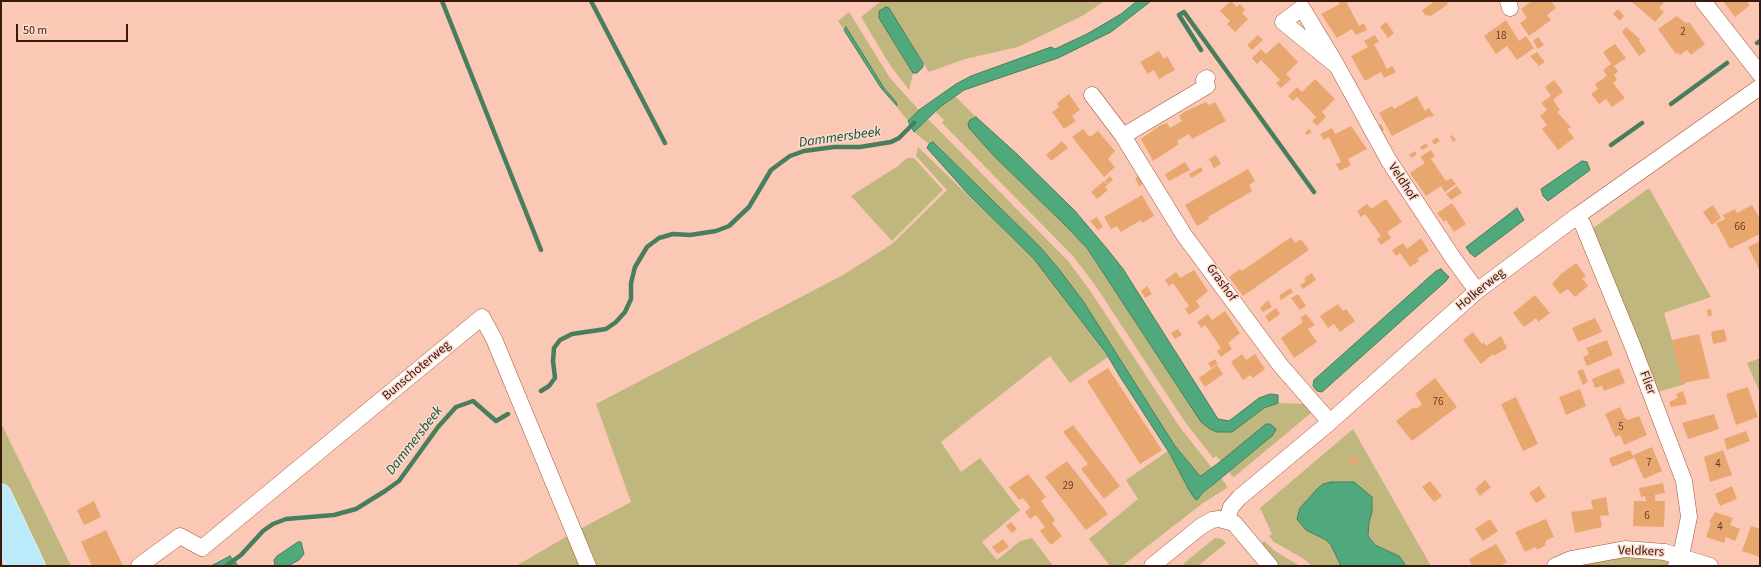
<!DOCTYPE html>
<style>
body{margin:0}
#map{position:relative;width:1761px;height:567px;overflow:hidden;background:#fbc8b6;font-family:"Source Sans 3",sans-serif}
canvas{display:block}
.frame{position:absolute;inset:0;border:2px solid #38190e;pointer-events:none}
.scale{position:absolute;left:16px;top:24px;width:112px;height:18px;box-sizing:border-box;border:2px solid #38190e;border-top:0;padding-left:5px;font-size:12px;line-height:14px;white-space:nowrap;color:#38190e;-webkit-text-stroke:3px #fddace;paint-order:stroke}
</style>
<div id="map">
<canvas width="1761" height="567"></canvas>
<div class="frame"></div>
<div class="scale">50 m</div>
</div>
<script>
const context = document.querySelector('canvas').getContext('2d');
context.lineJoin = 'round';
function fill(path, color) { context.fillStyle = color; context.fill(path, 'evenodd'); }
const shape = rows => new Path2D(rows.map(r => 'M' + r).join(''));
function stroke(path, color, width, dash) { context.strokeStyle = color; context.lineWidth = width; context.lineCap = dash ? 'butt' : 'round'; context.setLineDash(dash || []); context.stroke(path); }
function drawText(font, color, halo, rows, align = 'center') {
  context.font = font + ' "Source Sans 3",sans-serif'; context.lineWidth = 3; context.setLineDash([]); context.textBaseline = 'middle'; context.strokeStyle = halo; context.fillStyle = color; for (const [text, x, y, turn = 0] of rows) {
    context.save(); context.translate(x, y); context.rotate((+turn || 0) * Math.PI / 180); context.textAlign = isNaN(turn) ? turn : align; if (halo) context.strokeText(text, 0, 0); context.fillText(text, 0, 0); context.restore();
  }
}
const green = shape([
 [881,1,1105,1,1082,16,1018,47,965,59,929,72,889,8,886,7,879,11,879,18,913,73,909,90,890,65,861,17],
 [849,12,890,78,919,110,908,121,896,106,896,102,884,88,846,27,844,28,844,30,838,21],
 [955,96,976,117,973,118,968,123,995,157,1063,223,1087,248,1201,422,1210,429,1217,432,1255,414,1264,408,1278,403,1306,404,1312,410,1311,413,1234,477,1231,475,1229,472,1276,432,1230,454,1221,461,1216,456,1213,458,1185,422,1095,285,1073,256,942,123,944,120,935,111],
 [927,118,1068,261,1089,289,1179,426,1212,468,1201,476,1199,475,1175,446,1083,301,1040,247,934,143,929,144,914,132],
 [918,147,1034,259,1049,276,1108,357,1070,383,1050,356,941,442,961,472,980,458,1020,510,982,542,997,560,1020,541,1032,538,1053,566,595,566,580,529,631,502,596,404,843,275,892,244,947,190,916,156],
 [907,158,914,158,943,190,892,241,851,196,898,166],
 [1649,188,1711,297,1664,313,1685,384,1658,392,1592,229],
 [1760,358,1760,393,1747,363],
 [1,423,71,566,40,566,1,484],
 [1353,429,1431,566,1406,566,1399,556,1375,545,1368,536,1369,522,1372,512,1354,482,1331,482,1316,490,1306,500,1318,537,1326,539,1331,545,1341,566,1312,566,1304,559,1274,542,1269,536,1272,534,1260,508],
 [1168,451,1189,490,1197,500,1221,478,1226,484,1227,488,1203,503,1122,566,1110,566,1089,539,1138,499,1126,480],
 [569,535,581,566,516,566],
 [1215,538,1222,539,1226,543,1198,566,1185,566,1183,564],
 [1264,541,1275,551,1300,566,1277,566,1260,544],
 [1618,555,1671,556,1667,566,1567,566]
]);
const water = shape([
 [1137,1,1151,1,1111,32,1058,58,964,90,940,107,914,132,908,121,919,110,956,84,971,76,1051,47,1055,49,1087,34,1121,14,1137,1],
 [886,7,889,8,923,63,923,67,917,73,913,73,879,18,879,11,886,7],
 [846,27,884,88,896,102,897,106,881,88,844,30,846,27],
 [976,117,1017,154,1075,211,1108,250,1123,269,1218,419,1229,421,1259,398,1270,394,1278,395,1278,403,1264,408,1232,432,1217,432,1210,429,1201,422,1087,248,1063,223,995,157,969,128,968,123,970,120,976,117],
 [933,142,1040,247,1058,268,1083,301,1175,446,1199,475,1201,476,1221,461,1266,424,1270,424,1276,429,1273,435,1203,493,1197,500,1195,499,1189,490,1170,454,1119,375,1106,353,1034,259,968,194,927,148,929,144,933,142],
 [1582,161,1587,162,1590,170,1548,201,1543,196,1541,189,1582,161],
 [1517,208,1524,220,1475,257,1470,253,1466,247,1517,208],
 [1441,269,1449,277,1446,281,1322,392,1317,391,1313,386,1314,380,1436,271,1441,269],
 [1331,482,1354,482,1372,497,1372,512,1369,522,1368,536,1375,545,1399,556,1406,566,1341,566,1331,545,1326,540,1306,530,1297,519,1300,508,1316,490,1323,484,1331,482],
 [298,542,301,542,304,554,299,560,288,566,275,566,274,560,277,556,298,542],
 [230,556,237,564,236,566,211,566,230,556]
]);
const stream = shape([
 [442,1,541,250],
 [591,1,665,143],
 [1757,43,1760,41],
 [1201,50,1179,15,1184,12,1314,192],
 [1671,104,1727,63],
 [1611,145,1642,123],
 [541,391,549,386,555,378,553,361,554,348,560,340,572,334,606,329,616,322,625,312,631,299,631,283,635,267,647,247,659,238,673,234,690,235,716,231,729,226,749,207,771,170,790,156,804,151,834,147,860,147,891,142,899,138,914,123],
 [226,566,241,555,263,531,273,524,286,519,334,515,356,509,385,491,399,481,438,427,456,407,473,401,496,421,508,414]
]);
const building = shape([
 [1231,1,1237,7,1240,4,1245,10,1242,13,1248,19,1235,32,1227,24,1230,21,1220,11],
 [1338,1,1346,1,1359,26,1364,23,1367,30,1356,35,1352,29,1337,38,1321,14,1340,4],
 [1435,1,1446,1,1448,4,1431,16,1425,15,1422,10],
 [1532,1,1551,1,1556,8,1547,15,1551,20,1529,36,1520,23,1527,18,1521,9],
 [1631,1,1665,1,1659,8,1664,12,1655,22],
 [1723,1,1746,1,1750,5,1735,17],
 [1618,9,1624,16,1620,21,1613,14],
 [1677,16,1686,23,1689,22,1705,44,1691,55,1687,50,1680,55,1678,53,1676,54,1658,29],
 [1506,20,1519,41,1526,36,1534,48,1517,60,1507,46,1496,54,1484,36],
 [1386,22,1394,33,1388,38,1380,27],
 [1626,27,1640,39,1639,41,1646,51,1639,56,1622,32],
 [1258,35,1263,40,1252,50,1247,45],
 [1375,35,1379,42,1374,44,1387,69,1392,66,1396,72,1384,78,1381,72,1365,81,1351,56,1368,47,1364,41],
 [1538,37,1544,45,1538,49,1533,41],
 [1279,42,1298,62,1286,74,1291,79,1281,88,1276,83,1280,80,1270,69,1261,60,1257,64,1252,58,1261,49,1266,54],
 [1615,44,1626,58,1614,66,1618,71,1614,75,1617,80,1613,83,1625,98,1612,107,1606,99,1599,104,1591,94,1598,89,1595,84,1607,76,1603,70,1611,64,1603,52],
 [1159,51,1164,59,1167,56,1175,70,1159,79,1154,70,1148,74,1140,62],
 [1537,52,1545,62,1539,66,1530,56],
 [1315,79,1335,99,1322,112,1326,117,1317,126,1312,121,1316,117,1297,97,1293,101,1288,96,1297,87,1302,92],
 [1554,80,1563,92,1553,100,1560,110,1557,112,1571,127,1567,129,1574,138,1558,150,1542,129,1547,125,1540,116,1547,110,1541,103,1551,96,1545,87],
 [1069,94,1080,110,1072,116,1076,121,1064,129,1052,112,1059,107,1057,103],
 [1417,96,1425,111,1429,108,1434,116,1428,117,1392,136,1379,113,1392,106,1394,109],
 [1206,102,1209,105,1215,102,1226,121,1192,139,1189,134,1177,141,1179,144,1153,161,1141,139,1161,125,1167,123,1170,128,1182,121,1179,116,1184,112],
 [1381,124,1384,130,1381,132,1378,126],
 [1351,126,1367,149,1348,159,1351,165,1340,171,1336,164,1341,162,1329,137,1324,140,1320,134,1332,128,1335,134],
 [1083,129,1090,137,1098,131,1115,151,1108,159,1115,167,1104,177,1072,137],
 [1309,129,1312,132,1307,135,1305,133],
 [1452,135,1456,140,1453,142,1450,136],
 [1437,137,1440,141,1434,145,1432,141],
 [1062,141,1068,148,1051,161,1046,155],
 [1426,143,1428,147,1422,150,1420,147],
 [1431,150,1435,156,1431,159,1446,181,1451,178,1456,184,1445,192,1441,186,1426,196,1410,173,1425,163,1420,157],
 [1415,151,1417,154,1412,158,1409,155],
 [1216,155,1221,164,1214,168,1209,159],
 [1185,162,1190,170,1169,181,1165,174],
 [1201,167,1203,171,1191,178,1189,174],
 [1248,169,1255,181,1249,185,1252,191,1208,217,1209,219,1197,226,1185,205],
 [1141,175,1145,183,1139,186,1135,178],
 [1110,176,1113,180,1108,184,1105,181],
 [1104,181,1108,185,1105,187,1108,190,1097,199,1091,192],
 [1457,186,1462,193,1451,200,1446,194],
 [1142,195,1154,216,1142,223,1141,220,1121,232,1117,226,1111,229,1104,217],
 [1386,199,1402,222,1387,232,1391,238,1381,245,1377,239,1381,236,1365,214,1361,217,1357,211,1367,204,1371,209],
 [1452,203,1466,224,1454,232,1446,220,1444,222,1437,213],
 [1713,205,1721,218,1712,225,1703,212],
 [1752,205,1760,219,1760,234,1730,249,1716,223,1725,219,1723,215,1735,209,1737,213],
 [1097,217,1103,227,1098,230,1090,221],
 [1291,237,1295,243,1301,239,1309,250,1243,296,1229,277,1240,269,1242,271],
 [1421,238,1429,251,1417,259,1419,261,1410,267,1400,253,1396,256,1392,250,1403,243,1407,249],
 [1760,241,1760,271,1748,247],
 [1576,263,1586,276,1582,278,1588,286,1575,297,1568,289,1560,294,1552,284,1561,274],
 [1194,270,1208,291,1196,301,1200,307,1189,315,1185,309,1189,306,1173,283,1169,286,1165,280,1176,272,1180,278],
 [1312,273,1316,280,1303,289,1300,285,1306,281,1304,278],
 [1147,286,1152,294,1145,298,1141,291],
 [1290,288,1293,292,1281,300,1279,296],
 [1298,294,1306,306,1300,310,1291,298],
 [1535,295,1550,313,1538,322,1536,318,1524,327,1513,313],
 [1268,300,1272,307,1263,312,1260,308],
 [1338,304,1343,311,1346,309,1355,321,1340,332,1334,324,1328,328,1320,316],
 [1276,308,1280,314,1269,322,1265,316],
 [1711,309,1712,315,1708,317,1707,310],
 [1225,311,1240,333,1228,343,1232,349,1221,357,1217,351,1221,348,1205,325,1201,328,1197,322,1208,314,1212,320],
 [1306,314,1315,325,1308,329,1317,342,1294,358,1281,338,1303,322,1300,318],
 [1595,318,1602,332,1578,342,1572,328],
 [1178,329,1182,335,1175,339,1171,333],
 [1724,329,1727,341,1713,344,1711,332],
 [1473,332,1482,344,1484,342,1486,346,1501,336,1507,348,1494,356,1493,354,1481,364,1463,340],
 [1699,334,1710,378,1682,383,1672,340],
 [1607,340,1613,355,1587,366,1583,357,1589,354,1586,348],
 [1242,354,1246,360,1255,354,1265,369,1253,378,1250,375,1243,380,1231,362],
 [1215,359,1218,364,1211,368,1208,363],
 [1217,365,1223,374,1205,387,1199,378],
 [1108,368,1162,450,1140,464,1087,381],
 [1619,368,1625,383,1604,391,1602,386,1595,388,1592,379],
 [1583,369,1588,382,1583,385,1577,371],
 [1435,378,1457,407,1412,441,1396,421,1414,407,1416,409,1422,404,1415,394],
 [1748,387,1758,417,1736,425,1726,394],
 [1580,389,1586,406,1566,415,1559,397],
 [1683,391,1687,404,1671,407,1669,402,1678,398,1676,394],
 [1516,397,1538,444,1523,451,1501,404],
 [1620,407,1625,418,1628,420,1639,416,1647,435,1624,445,1620,435,1615,437,1605,414],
 [1714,414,1719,429,1688,439,1682,423],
 [1073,425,1120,486,1104,499,1081,469,1088,464,1063,432],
 [1746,431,1750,441,1727,450,1724,439],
 [1652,447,1662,471,1644,479,1633,455],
 [1630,450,1634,458,1612,467,1609,458],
 [1723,450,1732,475,1710,482,1704,457],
 [1356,456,1360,463,1353,466,1349,459],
 [1067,461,1108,514,1086,530,1045,477],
 [1028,474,1046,497,1041,501,1055,520,1052,523,1062,536,1051,545,1040,531,1045,527,1036,515,1030,519,1025,512,1030,507,1023,498,1019,500,1009,487],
 [1485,480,1491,487,1480,496,1475,489],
 [1430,481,1442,496,1434,502,1422,487],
 [1663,483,1665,493,1655,495,1655,501,1665,501,1664,527,1633,526,1634,501,1646,501,1645,496,1641,497,1639,488],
 [1539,486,1546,497,1536,503,1529,493],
 [1732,486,1737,499,1720,506,1715,494],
 [1606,497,1609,515,1600,516,1602,527,1575,533,1571,512,1593,509,1591,500],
 [94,501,101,517,84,525,77,510],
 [1715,512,1733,518,1730,525,1740,529,1735,541,1726,537,1724,543,1706,537,1711,523,1709,522],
 [1490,519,1498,531,1483,541,1475,529],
 [1546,519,1554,537,1547,540,1545,543,1546,545,1537,550,1536,547,1525,552,1515,532],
 [1011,522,1017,529,1012,533,1006,526],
 [1751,526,1760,529,1760,557,1742,551],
 [106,530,123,566,92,566,81,542],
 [1003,539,1009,547,998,554,992,547],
 [1496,544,1507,562,1500,566,1472,566,1469,559]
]);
const minor = shape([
 [1508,1,1510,8],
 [1703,1,1760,74],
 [1337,66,1283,22,1302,8,1337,66,1389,161,1453,258,1477,291],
 [1092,95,1123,136,1184,235,1281,366,1330,422],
 [1123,136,1207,86,1204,80,1207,78],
 [1577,216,1583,225,1633,347,1684,481,1689,517,1681,556,1676,566],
 [1227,520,1231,507,1240,497,1330,422,1477,291,1577,216,1760,87],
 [139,566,180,536,202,548,482,317,494,339,588,566],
 [1152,566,1200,527,1212,520,1219,519,1234,523,1270,566],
 [1555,566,1571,559,1625,549,1665,552,1710,566]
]);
const major = shape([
 [1,494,35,566],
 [1,531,17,566]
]);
const numberNames = [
 ["2",1683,33],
 ["18",1501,37],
 ["66",1740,228],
 ["76",1438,403],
 ["5",1621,428],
 ["7",1649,464],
 ["4",1718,465],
 ["29",1068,487],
 ["6",1647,517],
 ["4",1720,528]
];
const streetNames = [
 ["Veldhof",1402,182,57],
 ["Grashof",1221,283,54],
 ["Holkerweg",1481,290,-39],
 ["Bunschoterweg",417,371,-40],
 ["Flier",1647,383,69],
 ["Veldkers",1641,552,2]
];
const waterNames = [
 ["Dammersbeek",840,138,-8],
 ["Dammersbeek",415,441,-52]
];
fill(green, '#c0b77f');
fill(water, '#4fa97d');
stroke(water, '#487e5c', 1);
stroke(stream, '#487e5c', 4.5);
fill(building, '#e9a770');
stroke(minor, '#a2573d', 17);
stroke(major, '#fff', 21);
stroke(minor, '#fff', 16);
stroke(major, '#bbebfa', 20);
drawText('11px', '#643c26', null, numberNames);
drawText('13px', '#38190e', '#fddace', streetNames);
drawText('italic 14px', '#0b5336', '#fddace', waterNames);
</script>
